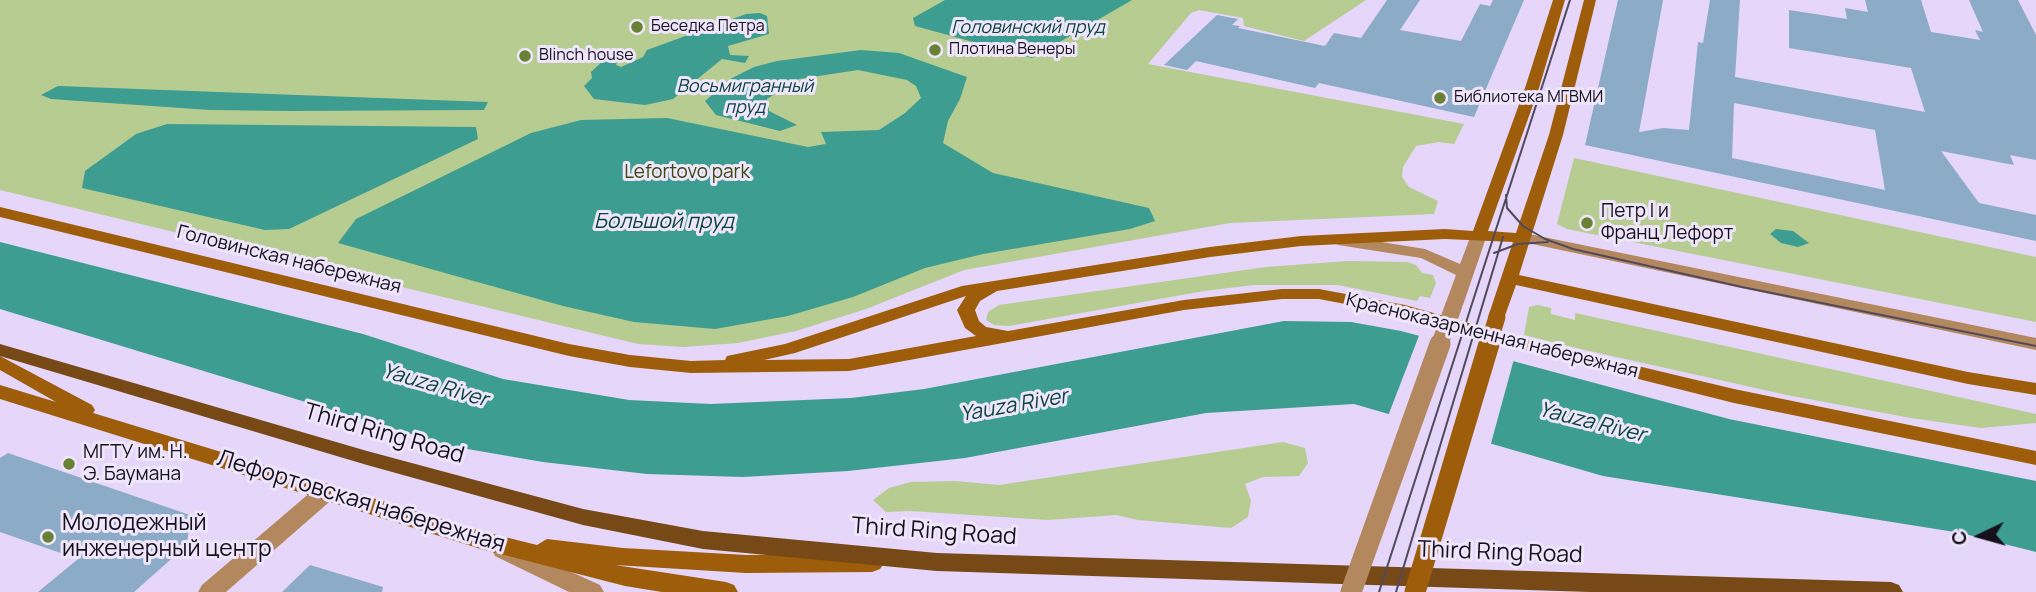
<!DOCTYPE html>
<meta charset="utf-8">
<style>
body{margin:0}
#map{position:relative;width:2036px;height:592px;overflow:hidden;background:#e5d6fa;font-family:Manrope,sans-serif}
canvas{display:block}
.north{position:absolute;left:1945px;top:501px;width:70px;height:70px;-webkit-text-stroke:5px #efe6fc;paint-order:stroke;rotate:265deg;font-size:19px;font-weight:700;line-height:28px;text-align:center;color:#15101c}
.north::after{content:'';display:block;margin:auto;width:24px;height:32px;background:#15101c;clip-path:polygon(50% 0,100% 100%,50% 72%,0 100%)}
</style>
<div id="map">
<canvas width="2036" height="592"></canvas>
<div class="north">С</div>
</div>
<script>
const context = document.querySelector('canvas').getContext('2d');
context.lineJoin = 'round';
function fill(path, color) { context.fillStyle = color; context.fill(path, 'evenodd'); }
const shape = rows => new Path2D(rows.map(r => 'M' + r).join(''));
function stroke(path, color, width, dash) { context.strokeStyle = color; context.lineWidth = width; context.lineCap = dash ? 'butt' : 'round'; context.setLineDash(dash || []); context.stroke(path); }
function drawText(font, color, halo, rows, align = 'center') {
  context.font = font + ' Manrope,sans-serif'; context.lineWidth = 6; context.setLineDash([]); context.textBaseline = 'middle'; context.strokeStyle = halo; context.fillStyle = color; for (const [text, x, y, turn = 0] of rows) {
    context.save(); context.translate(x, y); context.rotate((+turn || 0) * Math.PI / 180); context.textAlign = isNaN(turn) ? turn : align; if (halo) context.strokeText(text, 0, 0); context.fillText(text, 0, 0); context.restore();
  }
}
const green = shape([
 [0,0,1366,0,1304,41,1244,26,1243,18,1199,10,1191,13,1148,64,1464,124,1454,144,1439,142,1416,146,1403,167,1402,177,1409,187,1438,201,1434,214,1230,223,964,270,866,309,796,331,738,343,683,347,638,344,0,190],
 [1574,158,2036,257,2036,322,1567,229,1557,224],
 [1348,261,1407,262,1416,265,1422,273,1433,275,1436,283,1430,298,1420,296,1417,301,1338,285,1253,285,1204,291,1009,326,994,325,986,320,988,312,999,305,1266,267],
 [1538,305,1551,308,1551,314,1575,320,1575,313,2036,414,2036,423,1981,428,1911,418,1787,395,1576,348,1524,335,1529,307],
 [1283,442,1305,448,1308,463,1299,476,1263,477,1245,484,1251,501,1248,517,1231,528,1138,520,1116,515,1048,520,910,511,886,512,873,500,889,488,911,482,955,481,999,485]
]);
const water = shape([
 [945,0,1132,0,1032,58,915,26,913,18],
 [760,13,767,16,769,34,728,46,730,55,749,56,745,63,722,59,673,99,645,105,594,99,584,86,592,78,591,72,606,58,619,56,616,65,621,67,643,57,647,50,746,14],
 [861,50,899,53,967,77,960,99,948,121,943,143,993,173,1149,208,1155,221,1130,229,983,254,925,268,853,297,788,316,715,329,634,322,563,306,338,243,356,219,531,133,581,120,667,118,808,147,826,144,821,132,879,130,905,113,921,98,916,86,907,80,858,70,799,79,767,99,769,111,797,125,780,131,716,115,705,101,732,78,754,67,777,61],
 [58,86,298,95,488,102,484,110,290,111,210,110,51,99,41,95],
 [167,124,476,127,478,139,289,229,265,230,82,188,85,171,136,134],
 [1776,229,1793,231,1809,243,1798,247,1781,243,1770,234],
 [0,242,363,334,503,379,629,400,711,404,851,398,924,389,1284,321,1351,322,1401,331,1729,419,2036,481,2036,552,1961,533,1603,476,1354,404,1206,413,965,458,848,471,743,477,647,474,543,462,450,446,0,309]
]);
const pier = shape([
 [1420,333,1514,359,1490,447,1388,416]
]);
const building = shape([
 [1387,0,1420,0,1400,30,1461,41,1480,4,1490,6,1493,0,1524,0,1474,117,1319,83,1315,88,1196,61,1187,70,1164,65,1217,15,1238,19,1232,25,1240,26,1238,28,1325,46,1334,33,1361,38],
 [1618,0,1663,0,1639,132,1663,128,1689,130,1698,42,1703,43,1710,0,1740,0,1735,77,1925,112,1911,68,1789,48,1789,10,1847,19,1845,8,1868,12,1865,0,1921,0,1931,32,1980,40,1975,30,1983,32,1969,0,2018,0,2036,35,2036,160,2010,155,2014,165,1941,151,1979,203,2036,215,2036,241,1585,145],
 [1734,103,1875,130,1885,190,1732,158],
 [8,453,190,515,187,545,134,592,38,592,78,559,0,532,0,458],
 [310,565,383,587,382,592,282,592]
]);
const minor = shape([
 [327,483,335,485,338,491,335,497,226,592,198,592,202,585,319,485,327,483]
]);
const tertiary = shape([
 [1479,230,1487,235,1463,305,1454,310,1445,305,1456,275,1421,258,1338,245,1330,240,1338,235,1425,249,1460,264,1471,235,1479,230],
 [1524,233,2036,338,2036,350,1518,241,1516,238,1524,233],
 [503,541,600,585,604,592,569,592,495,556,492,550,495,544,503,541]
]);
const secondary = shape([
 [1553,0,1565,0,1539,88,1488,231,1516,233,1549,135,1584,0,1596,0,1563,135,1519,275,1968,372,2036,383,2036,395,1968,384,1516,285,1503,321,1491,321,1488,317,1513,242,1445,239,1301,246,1210,257,997,291,980,301,975,310,979,321,986,327,1008,331,1184,300,1282,289,1319,289,1405,305,1529,340,1734,389,2036,451,2036,465,1734,403,1519,349,1403,315,1319,299,1282,299,1184,310,849,371,691,373,630,367,569,356,0,217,0,207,569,344,630,355,691,361,725,360,727,356,785,344,962,286,1210,247,1301,236,1445,229,1473,231,1525,88,1553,0],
 [966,296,957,310,965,328,976,336,849,359,764,360,795,353,966,296],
 [0,356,92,405,95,410,93,413,481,531,537,545,547,539,623,548,746,555,872,554,880,557,884,563,880,569,872,572,746,573,615,565,726,582,734,585,738,592,662,592,625,586,481,549,0,399,0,385,56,402,0,370,0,356]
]);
const primary = shape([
 [0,344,367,451,583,509,703,531,937,553,1891,582,1899,585,1903,592,1590,592,937,571,703,549,583,525,367,465,0,356,0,344]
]);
const tram = shape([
 [1506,195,1507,208,1523,226,1545,239,1573,249,1742,287,2036,346],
 [1494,253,1518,244,1548,242],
 [1379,592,1570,0],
 [1396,592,1503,237]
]);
const tertiaryBridgeFar1 = shape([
 [1439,346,1454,305]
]);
const tertiaryBridge = shape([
 [1351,592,1440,344]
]);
const secondaryBridgeFar1 = shape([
 [1488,346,1497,317]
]);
const secondaryBridge = shape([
 [1415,592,1489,344]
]);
const markers = [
 [637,27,7,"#698134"],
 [935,50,7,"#698134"],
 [525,56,7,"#698134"],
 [1440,98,7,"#698134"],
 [1587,223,7,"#698134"],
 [69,464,7,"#698134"],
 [48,537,7,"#698134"]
];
const farPoinames = [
 ["Беседка Петра",651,27],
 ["Плотина Венеры",949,50],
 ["Blinch house",539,56],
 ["Библиотека МГВМИ",1454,98]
];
const farWaternames = [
 ["Головинский пруд",1028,28],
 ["Восьмигранный",745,87],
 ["пруд",745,108]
];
const parkNames = [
 ["Lefortovo park",687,173]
];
const poiNames = [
 ["Петр I и",1601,212],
 ["Франц Лефорт",1601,234],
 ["МГТУ им. Н.",83,453],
 ["Э. Баумана",83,475]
];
const streetNames = [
 ["Головинская набережная",289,260,14],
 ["Красноказарменная набережная",1492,336,14]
];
const waterNames = [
 ["Большой пруд",664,222],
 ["Yauza River",435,386,16],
 ["Yauza River",1014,406,-10],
 ["Yauza River",1592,423,14]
];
const nearStreetnames = [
 ["Third Ring Road",384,434,16],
 ["Лефортовская набережная",361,502,17],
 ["Third Ring Road",934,532,4],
 ["Third Ring Road",1500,553,2]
];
const nearPoinames = [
 ["Молодежный",62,524],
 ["инженерный центр",62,550]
];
fill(green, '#b7cc91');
fill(water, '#3d9d91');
fill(pier, '#e5d6fa');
fill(building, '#8babc6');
fill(minor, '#b4885f');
fill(tertiary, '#b4885f');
fill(secondary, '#9d5d0b');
fill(primary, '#774917');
stroke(tram, '#51495c', 2);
stroke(tertiaryBridgeFar1, '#b4885f', 17);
stroke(tertiaryBridge, '#b4885f', 21);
stroke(secondaryBridgeFar1, '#9d5d0b', 17);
stroke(secondaryBridge, '#9d5d0b', 21);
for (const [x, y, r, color] of markers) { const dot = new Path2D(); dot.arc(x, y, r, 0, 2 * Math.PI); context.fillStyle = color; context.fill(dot); stroke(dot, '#efe6fc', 2.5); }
drawText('16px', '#15101c', '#efe6fc', farPoinames, 'left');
drawText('italic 18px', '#0a443e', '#efe6fc', farWaternames);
drawText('19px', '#38490a', '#efe6fc', parkNames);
drawText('19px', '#15101c', '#efe6fc', poiNames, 'left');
drawText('19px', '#15101c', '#efe6fc', streetNames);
drawText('italic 21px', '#0a443e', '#efe6fc', waterNames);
drawText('23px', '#15101c', '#efe6fc', nearStreetnames);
drawText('23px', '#15101c', '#efe6fc', nearPoinames, 'left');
</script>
